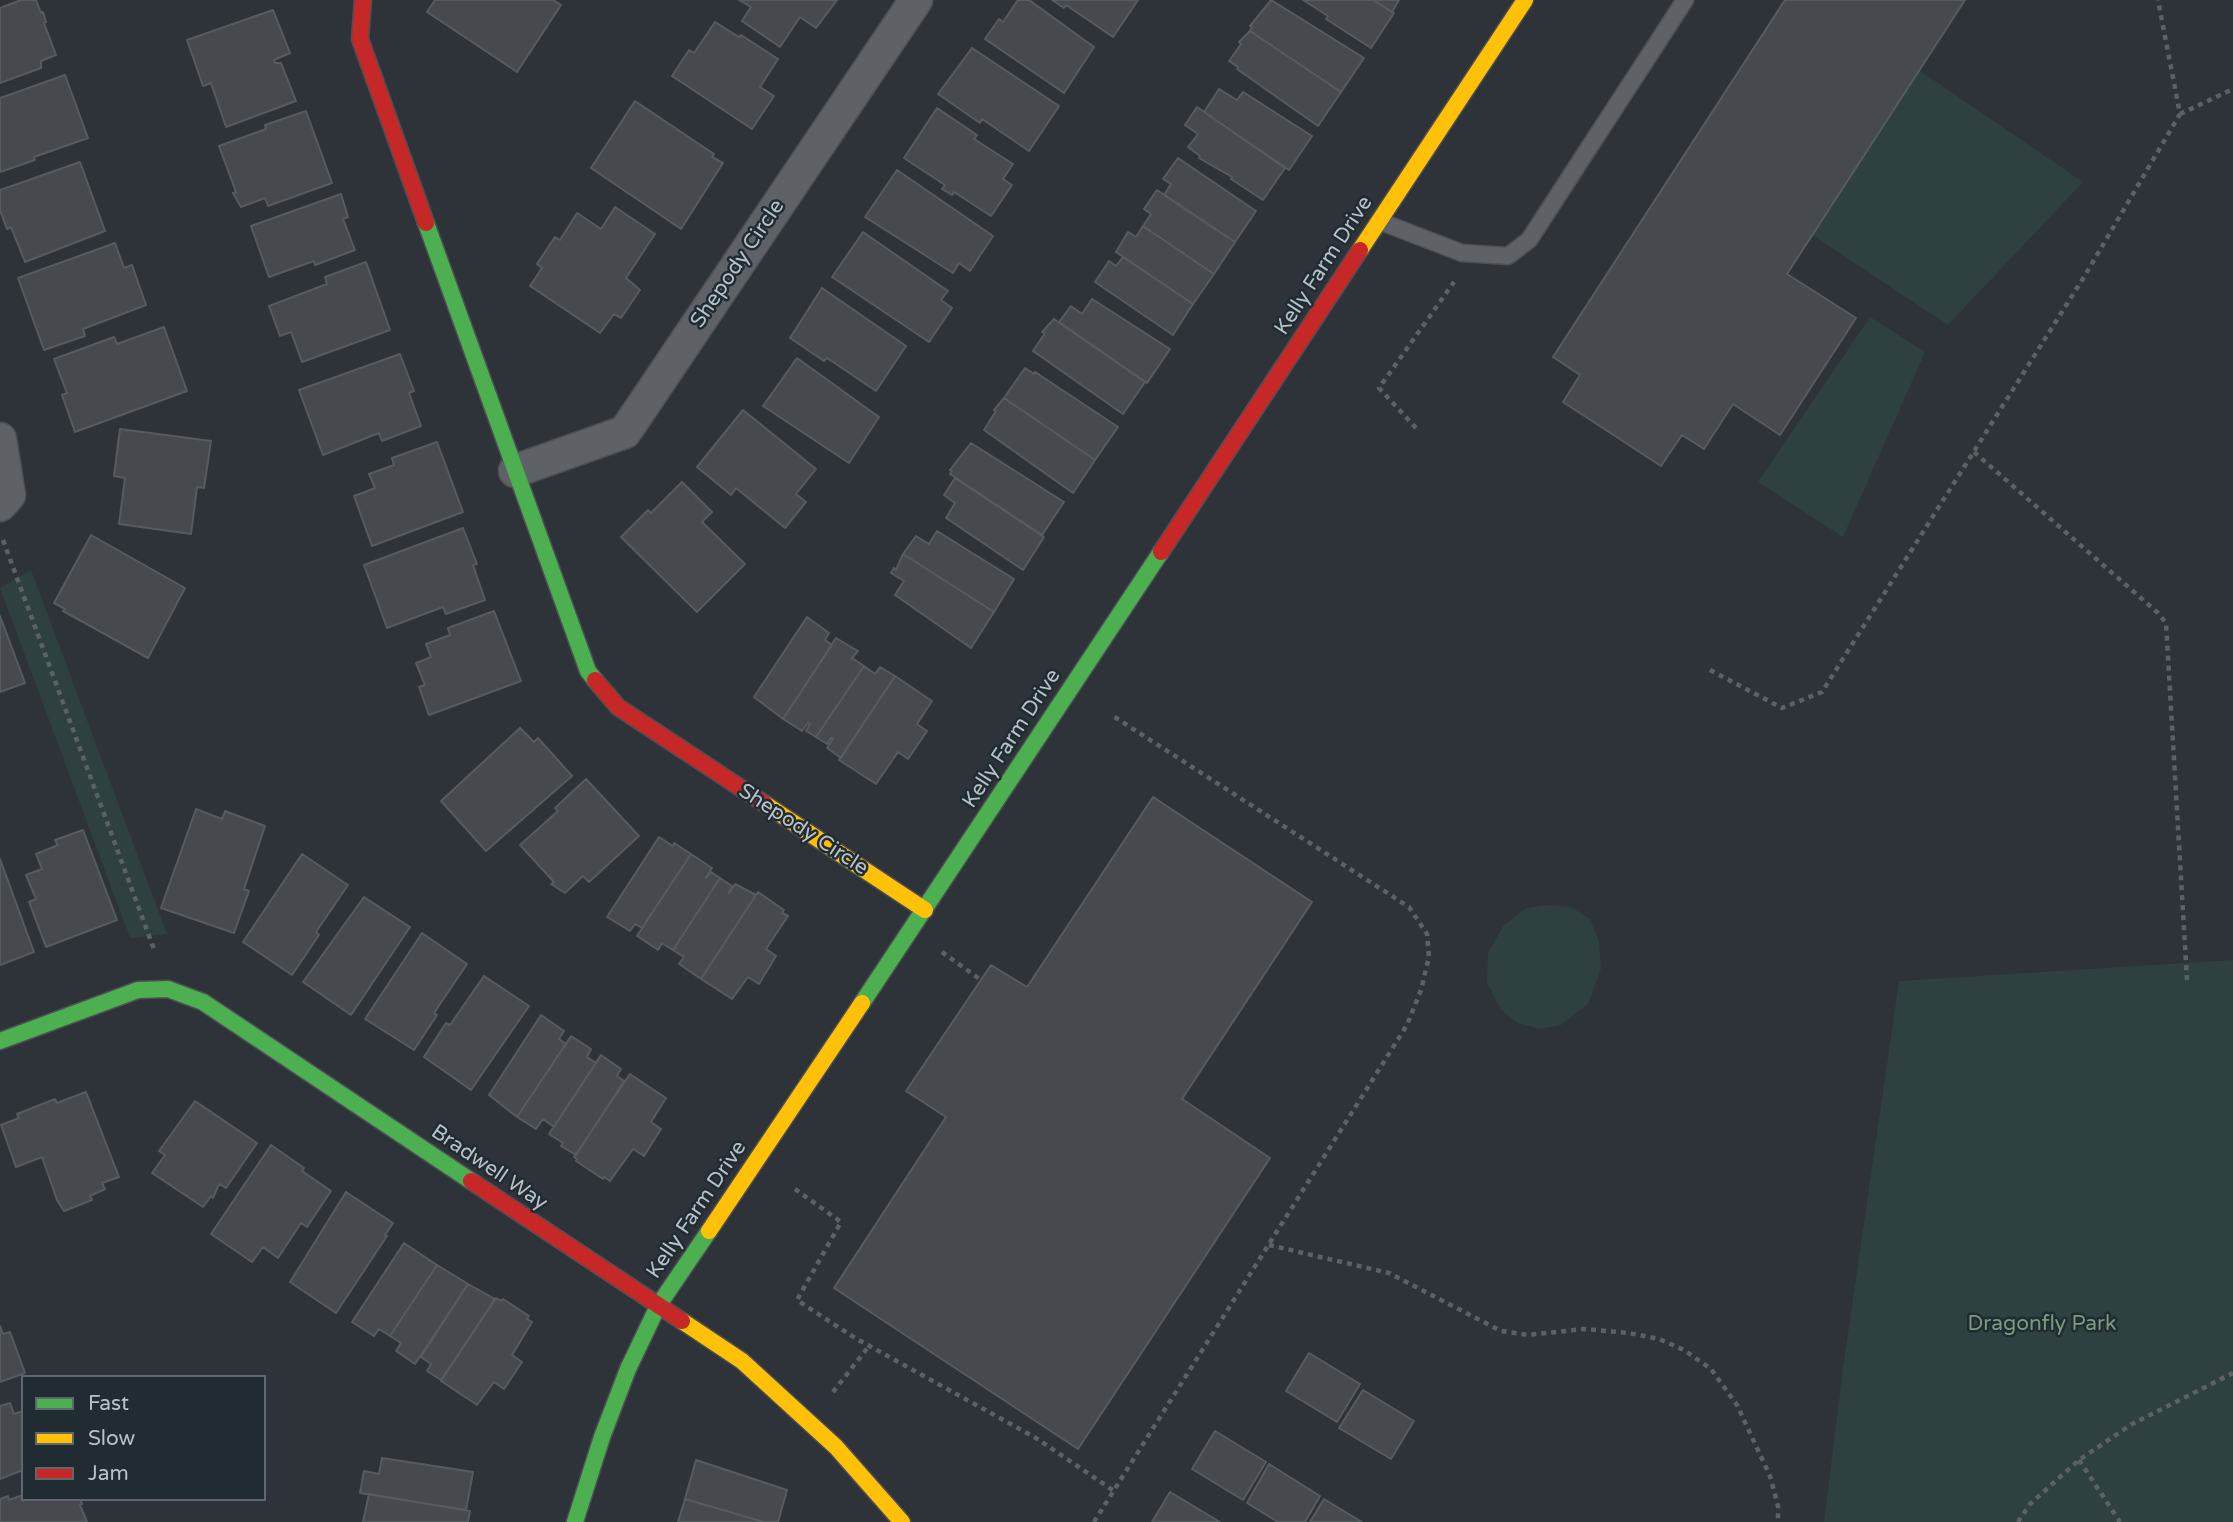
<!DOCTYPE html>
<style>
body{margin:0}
#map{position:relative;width:2233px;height:1522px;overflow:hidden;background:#2e3339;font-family:"Varela Round",sans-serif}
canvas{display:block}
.legend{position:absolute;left:21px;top:1375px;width:245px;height:126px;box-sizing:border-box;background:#212b32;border:2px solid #5e676e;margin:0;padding:9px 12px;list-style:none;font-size:21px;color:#b9c1c8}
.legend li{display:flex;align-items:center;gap:14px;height:35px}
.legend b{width:35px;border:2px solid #5e676e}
</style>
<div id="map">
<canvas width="2233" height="1522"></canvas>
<ul class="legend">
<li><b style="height:9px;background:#4caf50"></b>Fast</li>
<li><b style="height:9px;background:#ffc107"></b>Slow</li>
<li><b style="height:9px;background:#c62828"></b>Jam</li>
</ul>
</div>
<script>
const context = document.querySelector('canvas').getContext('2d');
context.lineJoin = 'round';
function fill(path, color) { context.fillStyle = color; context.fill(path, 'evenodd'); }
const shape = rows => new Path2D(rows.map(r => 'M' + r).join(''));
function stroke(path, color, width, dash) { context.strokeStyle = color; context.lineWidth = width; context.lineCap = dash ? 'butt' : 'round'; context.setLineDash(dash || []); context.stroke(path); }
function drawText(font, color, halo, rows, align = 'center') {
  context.font = font + ' "Varela Round",sans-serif'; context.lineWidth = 5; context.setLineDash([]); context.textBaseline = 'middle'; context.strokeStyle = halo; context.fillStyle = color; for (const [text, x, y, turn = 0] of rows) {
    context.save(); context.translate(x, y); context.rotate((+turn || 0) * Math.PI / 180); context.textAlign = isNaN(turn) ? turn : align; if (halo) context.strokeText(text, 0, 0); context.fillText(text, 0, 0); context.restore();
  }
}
const green = shape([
 [1919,70,2083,182,1948,325,1811,234],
 [1870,317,1925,352,1843,537,1758,482],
 [31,570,167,934,130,938,0,588],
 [1550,905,1571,907,1590,919,1599,941,1601,969,1588,1004,1561,1025,1540,1029,1518,1023,1500,1009,1487,982,1488,953,1503,926,1526,908],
 [2233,960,2233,1522,1824,1522,1843,1368,1899,981]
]);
const building = shape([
 [21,0,36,0,41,13,43,12,46,22,44,23,56,55,41,61,41,68,0,83,0,8,21,0],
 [435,0,553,0,561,5,517,72,427,12,435,0],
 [739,0,837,0,816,28,800,17,780,47,742,21,751,7,739,0],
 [1018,0,1029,0,1094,47,1064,93,985,39,999,19,1003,22,1018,0],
 [1052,0,1138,0,1113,37,1066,5,1064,8,1052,0],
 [1271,0,1364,58,1341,92,1250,31,1252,27,1250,26,1271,0],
 [1303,0,1373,0,1394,13,1371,48,1326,19,1328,16,1303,0],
 [1373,0,1399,0,1392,12,1373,0],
 [1785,0,1965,0,1787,274,1856,318,1780,435,1733,404,1704,449,1682,435,1661,466,1563,402,1580,375,1553,357,1785,0],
 [273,10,290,53,274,60,275,63,281,63,296,101,226,127,211,83,203,86,187,40,273,10],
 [715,22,739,37,741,35,778,59,760,87,774,96,752,129,672,76,689,50,694,53,715,22],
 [1250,31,1341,92,1318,126,1237,69,1238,67,1229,61,1241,44,1239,42,1250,31],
 [972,48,1059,106,1029,151,982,119,980,123,938,94,972,48],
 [65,75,88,138,34,157,35,160,0,172,0,98,65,75],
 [1219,89,1237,100,1243,92,1312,136,1289,170,1204,112,1219,89],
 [635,101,714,154,712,157,723,163,681,229,591,168,635,101],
 [1197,107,1285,168,1263,200,1231,179,1232,177,1199,158,1200,156,1188,147,1198,134,1185,125,1197,107],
 [937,108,977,135,974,139,1013,164,1003,179,1012,185,991,216,954,192,952,195,942,189,945,185,904,158,937,108],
 [306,111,332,183,268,206,265,198,241,207,233,193,236,192,219,146,266,129,265,125,306,111],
 [1178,158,1256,211,1235,242,1164,195,1171,184,1163,179,1178,158],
 [80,162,105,231,25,262,11,227,7,229,0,210,0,190,80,162],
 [897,170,993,236,970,271,959,263,953,273,865,217,897,170],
 [1157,190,1235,242,1214,274,1143,226,1151,214,1144,209,1157,190],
 [341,194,348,217,343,219,355,250,315,265,314,261,269,277,251,226,341,194],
 [615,207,655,234,626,278,640,290,621,318,614,314,600,333,530,286,542,268,537,264,555,237,560,240,577,213,601,229,615,207],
 [1143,226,1214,274,1193,304,1116,252,1128,232,1136,237,1143,226],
 [863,232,948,291,941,300,952,308,929,342,832,277,863,232],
 [115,243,124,268,132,265,146,305,83,329,85,336,44,350,18,278,115,243],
 [1123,257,1193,304,1173,335,1095,282,1109,261,1116,266,1123,257],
 [366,262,390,330,302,362,291,332,280,336,269,306,327,284,325,277,366,262],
 [822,288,906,346,876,391,827,358,824,361,790,338,822,288],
 [1092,299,1170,349,1147,383,1059,322,1071,306,1082,314,1092,299],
 [1054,319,1145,382,1123,414,1033,351,1045,333,1042,332,1054,319],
 [164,327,187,391,75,432,62,395,67,393,54,359,114,337,117,344,164,327],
 [400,354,414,391,409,393,421,426,382,441,379,433,323,455,299,390,400,354],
 [797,358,879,417,849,463,763,406,797,358],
 [1025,368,1034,374,1035,372,1118,427,1095,460,1004,398,1025,368],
 [1004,398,1095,460,1073,493,984,430,996,411,994,410,1004,398],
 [743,410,816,469,796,494,806,502,785,528,736,488,731,495,697,467,743,410],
 [120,429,211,441,204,488,197,487,191,534,119,524,125,478,114,476,120,429],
 [437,442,463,512,372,546,354,496,375,488,369,474,394,465,392,458,437,442],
 [971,443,1064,502,1042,535,950,474,952,471,950,470,971,443],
 [955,478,1044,537,1023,570,946,518,955,503,944,495,955,478],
 [682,482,712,512,702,522,745,564,697,612,621,537,648,510,651,513,682,482],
 [463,528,477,564,473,565,485,600,446,614,443,607,387,628,364,565,463,528],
 [937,531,1014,579,994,612,903,554,916,536,929,544,937,531],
 [91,535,185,588,148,658,63,611,65,609,54,603,91,535],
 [903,554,994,612,971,648,895,595,904,581,891,573,894,568,896,570,903,554],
 [494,611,521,681,429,715,419,687,425,685,416,663,431,657,426,644,450,635,448,628,494,611],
 [0,616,25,683,0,692,0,616],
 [807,617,829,633,825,640,832,645,783,719,754,697,807,617],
 [836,638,858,651,852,658,864,666,816,737,806,731,810,724,808,723,802,731,783,719,836,638],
 [864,666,875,674,880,667,895,676,841,758,827,748,833,739,831,738,827,744,816,737,864,666],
 [895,676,932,701,917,724,927,731,908,759,898,752,876,784,839,760,895,676],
 [520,728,534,742,538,738,572,776,486,851,441,801,520,728],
 [586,779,639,836,589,882,583,876,565,893,551,884,554,882,520,845,558,811,555,808,586,779],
 [1153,797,1312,902,1182,1099,1270,1158,1078,1449,834,1288,946,1117,906,1091,991,965,1027,987,1153,797],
 [196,809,222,819,225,811,265,826,244,889,249,891,234,933,161,908,196,809],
 [83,830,117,920,46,947,29,902,36,899,26,875,42,869,36,854,58,845,55,840,83,830],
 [659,837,673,846,674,843,691,854,642,928,635,924,630,931,607,917,659,837],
 [302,854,348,885,316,932,319,935,292,975,243,942,302,854],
 [691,854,712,868,706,878,711,872,720,878,673,950,662,943,658,950,637,936,691,854],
 [0,859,34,952,0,965,0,859],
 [720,878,732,886,729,893,735,884,756,895,701,979,679,964,684,957,673,950,720,878],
 [758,892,784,910,782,913,788,916,766,949,776,956,759,984,748,977,732,999,701,979,758,892],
 [364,897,410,927,351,1015,303,982,364,897],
 [422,933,467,964,434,1013,437,1015,414,1050,365,1019,422,933],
 [484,976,529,1006,471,1090,424,1057,446,1023,450,1025,484,976],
 [541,1015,564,1031,559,1039,566,1044,517,1117,489,1095,541,1015],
 [571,1036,591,1049,587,1057,596,1063,554,1127,543,1119,536,1129,517,1117,571,1036],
 [601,1055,621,1069,617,1076,624,1081,576,1155,561,1146,563,1143,549,1134,601,1055],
 [630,1074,666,1098,651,1122,661,1129,644,1156,633,1149,610,1181,604,1177,603,1179,576,1161,577,1159,574,1157,630,1074],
 [86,1092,119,1177,102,1183,105,1189,90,1196,92,1200,64,1211,57,1200,42,1157,16,1167,1,1125,19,1118,17,1114,55,1099,57,1103,86,1092],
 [195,1101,257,1143,226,1188,219,1184,213,1198,211,1196,203,1207,152,1173,165,1155,159,1151,195,1101],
 [271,1145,304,1168,302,1171,331,1191,307,1227,301,1223,278,1258,263,1247,252,1262,211,1234,271,1145],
 [346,1192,393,1223,385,1235,387,1236,336,1313,290,1282,346,1192],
 [404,1243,437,1265,390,1336,379,1329,374,1336,352,1322,404,1243],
 [437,1265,468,1284,415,1364,396,1351,401,1343,390,1336,437,1265],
 [468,1284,495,1299,441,1380,427,1371,431,1364,421,1357,468,1284],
 [496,1298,501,1301,503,1299,529,1316,527,1319,532,1322,512,1355,522,1362,504,1389,494,1382,477,1405,441,1381,496,1298],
 [0,1326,3,1334,10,1332,25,1373,0,1382,0,1326],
 [1309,1353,1360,1384,1337,1422,1286,1391,1309,1353],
 [1363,1390,1414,1421,1391,1459,1339,1428,1363,1390],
 [10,1403,14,1414,23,1411,23,1470,0,1479,0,1406,10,1403],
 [1215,1431,1266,1462,1243,1500,1192,1469,1215,1431],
 [382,1458,473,1472,466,1510,360,1493,364,1471,379,1474,382,1458],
 [696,1460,787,1490,778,1522,764,1522,685,1499,696,1460],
 [1269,1464,1320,1496,1305,1522,1278,1522,1247,1503,1269,1464],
 [1170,1492,1220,1522,1152,1522,1170,1492],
 [369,1494,470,1511,468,1522,363,1522,369,1494],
 [23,1495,23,1499,80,1499,82,1504,80,1505,87,1522,0,1522,0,1499,8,1496,9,1500,23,1495],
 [685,1499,764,1522,678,1522,685,1499],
 [1324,1499,1362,1522,1310,1522,1324,1499]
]);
const path = shape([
 [2180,114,2233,89],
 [1416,428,1379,388,1454,282],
 [1974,452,2158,613,2166,623,2187,980],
 [3,540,155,952],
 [1710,670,1782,708,1822,692,2084,277,2180,114,2158,0],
 [942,952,981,980],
 [795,1189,841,1222,797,1300,855,1338,1036,1438,1114,1491],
 [1269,1245,1389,1273,1501,1331,1528,1335,1584,1329,1629,1333,1659,1339,1684,1350,1711,1369,1737,1405,1770,1476,1778,1506,1778,1522],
 [833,1392,869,1346],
 [2079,1460,2120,1522],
 [1094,1522,1407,1025,1421,990,1429,957,1427,934,1409,907,1113,716],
 [2018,1522,2030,1504,2079,1460,2132,1424,2233,1373]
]);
const lane = shape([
 [1379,221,1462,253,1508,256,1529,240,1685,0]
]);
const street = shape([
 [0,439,9,495,0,505],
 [515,471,625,432,916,0]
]);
const fast = shape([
 [426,223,588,671,595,680],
 [862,1003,1161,552],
 [0,1041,138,990,168,989,203,1002,471,1181],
 [575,1522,602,1437,628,1369,658,1306,709,1231]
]);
const slow = shape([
 [1360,250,1525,0],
 [765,804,925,910],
 [709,1231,862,1003],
 [682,1321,742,1361,836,1447,902,1522]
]);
const jam = shape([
 [363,0,360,39,426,223],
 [1161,552,1360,250],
 [595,680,618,707,765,804],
 [471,1181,682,1321]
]);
const streetNames = [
 ["Shepody Circle",738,264,-56],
 ["Kelly Farm Drive",1324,266,-57],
 ["Kelly Farm Drive",1012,739,-57],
 ["Shepody Circle",803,830,33],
 ["Bradwell Way",489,1168,34],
 ["Kelly Farm Drive",697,1210,-56]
];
const parkNames = [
 ["Dragonfly Park",2042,1324]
];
fill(green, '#2e403f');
fill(building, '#464a4e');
stroke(building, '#565b60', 2);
stroke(lane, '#4c4f53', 19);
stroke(street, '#4c4f53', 35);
stroke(fast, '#4c4f53', 19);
stroke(slow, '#4c4f53', 19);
stroke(jam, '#4c4f53', 19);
stroke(path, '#5c6164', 4.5, [5, 5]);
stroke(lane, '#5e6266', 16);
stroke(street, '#5e6266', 32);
stroke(fast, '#4caf50', 16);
stroke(slow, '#ffc107', 16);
stroke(jam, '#c62828', 16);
drawText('21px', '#b9c1c8', '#212b32', streetNames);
drawText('21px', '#7a9b7d', '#212b32', parkNames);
</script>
